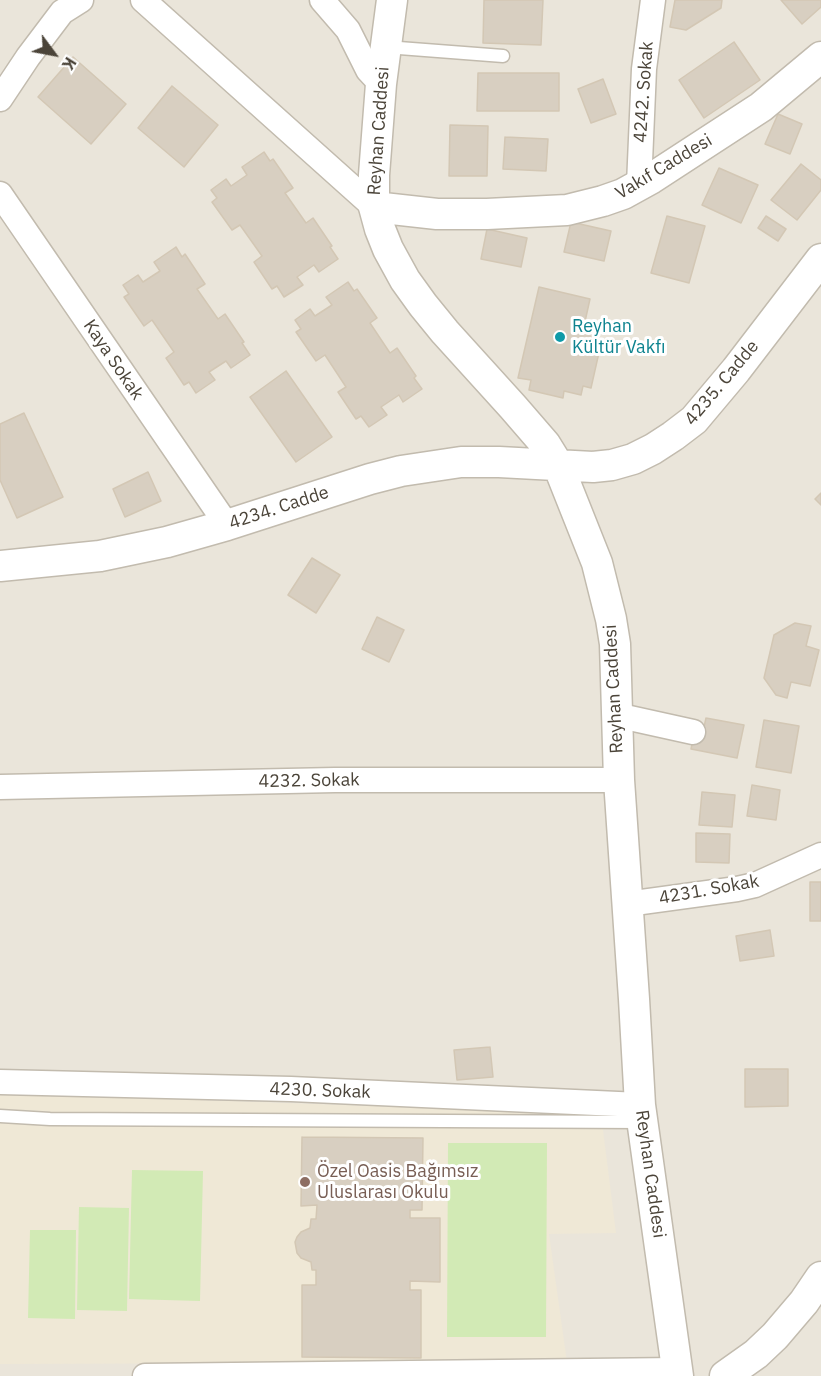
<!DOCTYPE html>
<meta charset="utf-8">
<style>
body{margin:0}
#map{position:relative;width:821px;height:1376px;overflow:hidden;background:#f6f3ec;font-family:"IBM Plex Sans",sans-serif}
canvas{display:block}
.north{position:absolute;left:24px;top:24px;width:60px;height:60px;-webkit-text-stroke:4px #fff;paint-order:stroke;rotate:122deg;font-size:16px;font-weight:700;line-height:24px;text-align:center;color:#4b4439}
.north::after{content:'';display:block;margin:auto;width:21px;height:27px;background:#4b4439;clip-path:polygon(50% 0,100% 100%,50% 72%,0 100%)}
</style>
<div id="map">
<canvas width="821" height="1376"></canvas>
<div class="north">K</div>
</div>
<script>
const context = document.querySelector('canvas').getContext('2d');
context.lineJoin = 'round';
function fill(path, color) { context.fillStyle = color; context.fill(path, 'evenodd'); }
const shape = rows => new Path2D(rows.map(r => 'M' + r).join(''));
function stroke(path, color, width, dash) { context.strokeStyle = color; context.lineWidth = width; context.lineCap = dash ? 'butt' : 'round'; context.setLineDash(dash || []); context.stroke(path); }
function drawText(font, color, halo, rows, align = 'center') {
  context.font = font + ' "IBM Plex Sans",sans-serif'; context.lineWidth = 6; context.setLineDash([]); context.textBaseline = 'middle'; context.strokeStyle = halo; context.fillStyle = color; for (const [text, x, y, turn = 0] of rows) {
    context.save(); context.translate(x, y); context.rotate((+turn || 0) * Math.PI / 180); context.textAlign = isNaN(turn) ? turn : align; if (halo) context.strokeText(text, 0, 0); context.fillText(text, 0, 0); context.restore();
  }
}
const residential = shape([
 [0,0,821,0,821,1376,0,1376]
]);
const education = shape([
 [0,1093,601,1114,616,1233,549,1234,567,1362,0,1364]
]);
const green = shape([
 [448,1143,547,1143,546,1337,447,1337],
 [132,1170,203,1171,200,1301,129,1299],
 [79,1207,129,1208,127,1311,77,1310],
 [30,1230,76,1230,75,1319,28,1318]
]);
const building = shape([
 [484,0,543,0,541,45,483,43,484,0],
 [675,0,722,0,721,8,686,30,670,27,675,0],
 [781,0,821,0,821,7,802,24,781,0],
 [734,42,760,80,704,118,679,80,734,42],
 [73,57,126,104,91,144,38,97,73,57],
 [478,73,559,73,559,111,477,111,478,73],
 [603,79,616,114,591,123,578,89,603,79],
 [172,86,218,125,184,167,138,128,172,86],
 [778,114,802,124,790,154,765,144,778,114],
 [450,125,488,126,487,176,449,176,450,125],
 [505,137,548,139,546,171,503,169,505,137],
 [264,152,270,161,273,159,293,188,285,193,306,223,313,218,332,246,330,247,338,259,319,272,314,265,297,277,303,285,284,297,277,286,272,289,254,262,262,256,240,225,232,230,212,202,217,198,211,190,226,179,231,186,247,175,242,167,264,152],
 [801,164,821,180,821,190,797,220,771,200,801,164],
 [719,168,758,185,741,223,702,205,719,168],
 [667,216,705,226,689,283,651,273,667,216],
 [766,216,786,229,778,241,758,228,766,216],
 [571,222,611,231,604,261,564,252,571,222],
 [487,229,527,238,521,267,481,259,487,229],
 [176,247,182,257,185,254,205,284,197,289,218,319,225,314,244,342,242,343,250,355,231,368,226,361,209,372,215,380,196,393,189,382,184,385,166,358,174,352,152,320,144,326,124,297,129,294,123,285,138,275,143,282,160,271,154,262,176,247],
 [348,282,354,291,357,289,377,318,370,323,390,353,397,348,416,376,414,378,422,389,403,402,399,395,381,407,387,415,369,427,361,416,356,419,338,392,346,387,325,355,316,361,296,332,301,329,295,320,310,309,315,316,332,305,326,297,348,282],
 [539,287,590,299,584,326,594,329,590,346,600,348,591,388,583,386,581,395,564,391,563,398,529,390,531,380,518,378,539,287],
 [286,371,332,437,296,462,250,397,286,371],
 [24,413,63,497,17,518,0,480,0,424,24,413],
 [148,472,161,501,125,517,113,489,148,472],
 [821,493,821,505,815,499,821,493],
 [312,558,340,575,316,613,288,595,312,558],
 [377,617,404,630,389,662,362,649,377,617],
 [795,623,811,626,806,646,819,650,810,686,791,682,787,698,776,695,764,678,774,635,795,623],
 [706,718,744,725,737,758,691,749,694,735,702,736,706,718],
 [764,720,799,726,791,773,756,767,764,720],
 [752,785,780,790,776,820,747,816,752,785],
 [702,792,735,795,732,827,699,825,702,792],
 [696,833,730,834,729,863,696,862,696,833],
 [810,882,821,882,821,921,810,921,810,882],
 [770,930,774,956,740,961,736,936,770,930],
 [490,1047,493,1077,457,1080,454,1050,490,1047],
 [745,1069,788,1069,788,1106,745,1107,745,1069],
 [302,1137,423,1138,422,1210,410,1210,410,1218,440,1218,440,1282,410,1281,410,1290,421,1290,421,1358,302,1357,302,1285,316,1285,316,1270,312,1270,311,1262,301,1258,297,1253,295,1242,297,1237,301,1232,310,1228,311,1219,316,1219,317,1205,301,1206,302,1137]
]);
const service = shape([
 [386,47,503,56],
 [0,1116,50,1119,643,1122]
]);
const minor = shape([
 [143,0,374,207],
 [322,0,348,30,368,70,381,84],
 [0,99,28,57,62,12,81,0],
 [639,185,644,69,653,0],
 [0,194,227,525],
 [616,715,693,732],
 [0,787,335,780,619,780],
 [627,904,737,889,755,885,821,855],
 [0,1082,291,1089,640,1105],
 [145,1376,677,1370]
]);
const tertiary = shape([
 [392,0,381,84,374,175,374,207,380,229,388,249,405,280,423,305,445,332,513,407,545,444,558,465,597,563,611,619,615,644,619,780,634,999,640,1105,678,1376],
 [374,207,437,214,487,214,567,210,603,201,623,194,652,178,761,107,821,57],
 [0,566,100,556,167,542,227,525,370,479,401,471,461,462,499,462,593,467,612,465,633,459,653,449,673,436,694,420,736,370,821,259],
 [725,1376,756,1354,775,1336,804,1302,821,1277]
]);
const markers = [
 [560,337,6,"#0f9aa8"],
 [305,1182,6,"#8d6e63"]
];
const streetNames = [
 ["4242. Sokak",644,92,-86],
 ["Reyhan Caddesi",379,131,-86],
 ["Vakıf Caddesi",664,167,-31],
 ["Kaya Sokak",113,360,56],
 ["4235. Cadde",722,383,-50],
 ["4234. Cadde",279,508,-18],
 ["Reyhan Caddesi",614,689,-93],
 ["4232. Sokak",309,781,-1],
 ["4231. Sokak",709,890,-10],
 ["4230. Sokak",320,1091,2],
 ["Reyhan Caddesi",650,1174,82]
];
const cultureNames = [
 ["Reyhan",572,327],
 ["Kültür Vakfı",572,348]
];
const educationNames = [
 ["Özel Oasis Bağımsız",317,1172],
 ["Uluslarası Okulu",317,1193]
];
fill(residential, '#eae5da');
fill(education, '#efe8d6');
fill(green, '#d2eab5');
fill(building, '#d8cfc1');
stroke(building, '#d3c7b4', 1.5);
stroke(service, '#c2bbae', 15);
stroke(minor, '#c2bbae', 27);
stroke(tertiary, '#c2bbae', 33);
stroke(service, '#fff', 12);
stroke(minor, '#fff', 24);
stroke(tertiary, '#fff', 30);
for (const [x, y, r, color] of markers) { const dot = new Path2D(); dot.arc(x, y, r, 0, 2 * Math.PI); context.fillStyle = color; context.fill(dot); stroke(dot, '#fff', 2); }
drawText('18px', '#4b4439', '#fff', streetNames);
drawText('18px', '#0d838f', '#fff', cultureNames, 'left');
drawText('18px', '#785e54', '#fff', educationNames, 'left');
</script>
